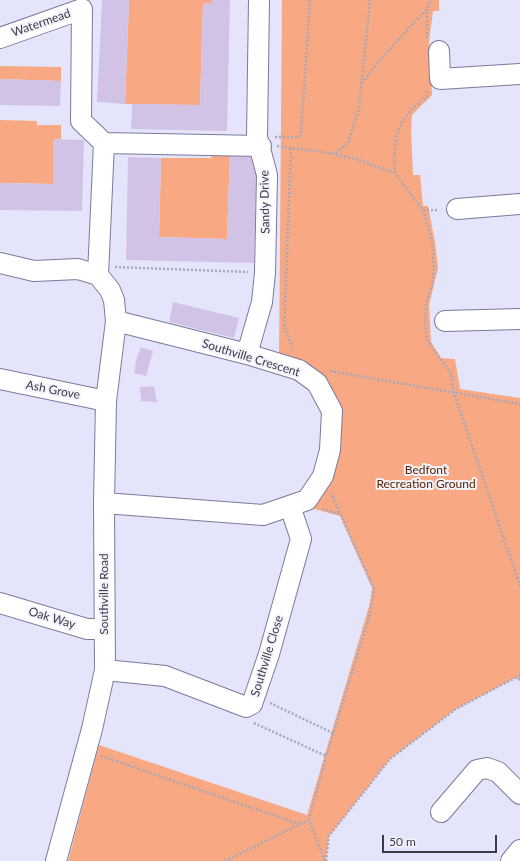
<!DOCTYPE html>
<style>
body{margin:0}
#map{position:relative;width:520px;height:861px;overflow:hidden;background:#e4e5fb;font-family:Lato,sans-serif}
canvas{display:block}
.scale{position:absolute;left:382px;top:835px;width:115px;height:18px;box-sizing:border-box;border:2px solid #3a3a49;border-top:0;padding-left:5px;font-size:12px;line-height:14px;white-space:nowrap;color:#3a3a49;-webkit-text-stroke:3px #f3f3fb;paint-order:stroke}
</style>
<div id="map">
<canvas width="520" height="861"></canvas>
<div class="scale">50 m</div>
</div>
<script>
const context = document.querySelector('canvas').getContext('2d');
context.lineJoin = 'round';
function fill(path, color) { context.fillStyle = color; context.fill(path, 'evenodd'); }
const shape = rows => new Path2D(rows.map(r => 'M' + r).join(''));
function stroke(path, color, width, dash) { context.strokeStyle = color; context.lineWidth = width; context.lineCap = dash ? 'butt' : 'round'; context.setLineDash(dash || []); context.stroke(path); }
function drawText(font, color, halo, rows, align = 'center') {
  context.font = font + ' Lato,sans-serif'; context.lineWidth = 4; context.setLineDash([]); context.textBaseline = 'middle'; context.strokeStyle = halo; context.fillStyle = color; for (const [text, x, y, turn = 0] of rows) {
    context.save(); context.translate(x, y); context.rotate((+turn || 0) * Math.PI / 180); context.textAlign = isNaN(turn) ? turn : align; if (halo) context.strokeText(text, 0, 0); context.fillText(text, 0, 0); context.restore();
  }
}
const green = shape([
 [129,0,212,0,212,4,203,3,200,105,125,104],
 [282,0,439,0,439,11,433,11,429,41,432,95,412,115,411,130,413,175,420,175,423,206,428,206,435,242,438,268,429,305,431,342,441,358,455,359,460,389,520,398,520,680,515,678,456,709,390,759,329,836,326,861,68,861,99,745,307,815,370,603,372,588,340,516,311,508,337,416,279,360],
 [0,66,61,67,61,81,0,79],
 [0,120,37,121,37,125,61,125,61,139,53,139,53,184,0,183],
 [212,152,230,152,227,239,159,237,161,158,211,158]
]);
const building = shape([
 [102,0,129,0,125,104,97,102],
 [212,0,230,0,227,131,131,129,132,104,200,105,203,3,212,4],
 [0,79,61,81,60,106,0,105],
 [53,139,84,140,82,211,0,210,0,183,53,184],
 [230,152,257,153,254,263,126,260,128,157,161,158,159,237,227,239],
 [173,302,239,318,234,338,169,322],
 [141,347,153,351,146,376,134,373,136,363,135,363],
 [154,386,157,402,141,401,140,387]
]);
const path = shape([
 [427,38,427,9],
 [362,83,387,52,427,9,431,0],
 [427,91,427,96,411,110,403,121,396,136,394,158,395,173,424,212,432,241,434,270,432,286,426,303,425,325,427,340,451,373,454,393,520,586],
 [275,137,299,137,301,133,310,0],
 [277,146,335,154,348,143,359,108,370,0],
 [291,148,284,327,294,351],
 [336,155,353,158,395,173],
 [423,210,438,210],
 [115,267,248,272],
 [330,371,520,404],
 [322,509,340,514],
 [515,678,520,675],
 [270,703,333,733],
 [254,723,326,756],
 [101,756,299,824],
 [225,861,309,820],
 [325,861,309,820,326,756,369,618,374,589,331,493],
 [326,861,329,836,390,759,456,709,515,678,520,680]
]);
const minor = shape([
 [0,38,82,9,81,121,104,143,98,275],
 [439,51,440,79,520,74],
 [104,143,261,146],
 [457,209,520,204],
 [0,263,34,271,78,269,98,275,110,290,114,300,116,321,106,401,104,503,105,670,92,729,56,861],
 [445,321,520,319],
 [247,354,262,302,265,273,267,175,257,137,259,0],
 [0,379,106,401],
 [104,503,263,515,307,500,323,476,330,450,332,411,317,383,299,370,247,354,116,321],
 [0,603,87,629,104,629],
 [105,670,165,676,246,707,252,704,269,654,301,539,290,506],
 [441,812,477,770,487,768,498,772,520,794],
 [511,861,520,850]
]);
const streetNames = [
 ["Watermead",41,23,-19],
 ["Sandy Drive",265,202,-91],
 ["Southville Crescent",251,358,17],
 ["Ash Grove",53,390,11],
 ["Southville Road",104,594,-90],
 ["Oak Way",52,618,17],
 ["Southville Close",267,656,-73]
];
const parkNames = [
 ["Bedfont",426,470],
 ["Recreation Ground",426,484]
];
fill(green, '#f8a883');
fill(building, '#d2c3e6');
stroke(minor, '#7b7a9c', 22);
stroke(path, '#a7a8bc', 2.5, [2, 2]);
stroke(minor, '#fff', 20);
drawText('12px', '#3a3a49', '#f3f3fb', streetNames);
drawText('12px', '#5b2303', '#f3f3fb', parkNames);
</script>
